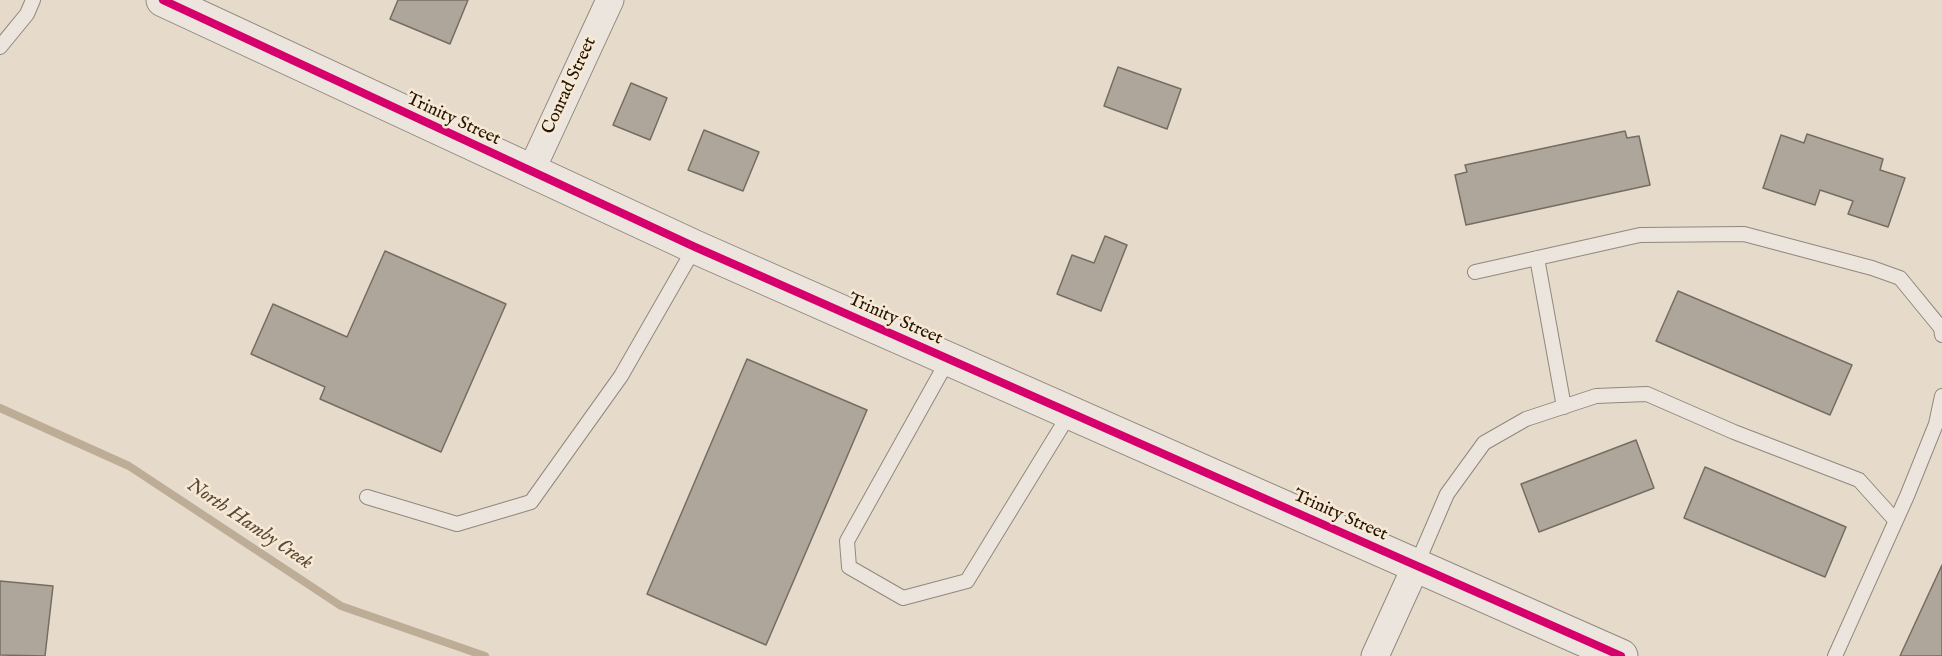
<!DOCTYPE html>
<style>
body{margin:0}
canvas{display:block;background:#e6dbcb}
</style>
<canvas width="1942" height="656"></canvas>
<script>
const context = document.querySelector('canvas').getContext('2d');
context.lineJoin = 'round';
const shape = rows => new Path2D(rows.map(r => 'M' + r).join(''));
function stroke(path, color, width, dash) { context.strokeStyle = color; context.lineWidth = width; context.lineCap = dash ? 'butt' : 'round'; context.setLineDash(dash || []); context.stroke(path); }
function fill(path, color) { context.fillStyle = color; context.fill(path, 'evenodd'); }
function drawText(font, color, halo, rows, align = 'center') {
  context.font = font + ' "IM FELL English",serif'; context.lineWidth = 5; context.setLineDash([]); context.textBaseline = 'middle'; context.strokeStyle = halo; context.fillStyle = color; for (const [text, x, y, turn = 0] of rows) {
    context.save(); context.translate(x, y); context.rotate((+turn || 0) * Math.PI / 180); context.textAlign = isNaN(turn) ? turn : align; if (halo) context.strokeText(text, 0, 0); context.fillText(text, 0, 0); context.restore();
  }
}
const stream = shape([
 [0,408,129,466,341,606,485,656]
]);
const building = shape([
 [398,0,468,0,450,44,390,19,398,0],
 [1118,67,1181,89,1167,129,1104,106,1118,67],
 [631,83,667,98,650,140,613,125,631,83],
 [704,130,759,152,743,191,688,170,704,130],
 [1625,131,1627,138,1639,136,1650,185,1466,225,1455,175,1467,172,1465,165,1625,131],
 [1807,134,1883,159,1880,170,1905,178,1888,227,1848,214,1853,201,1820,190,1815,205,1763,188,1781,135,1804,143,1807,134],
 [1105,236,1127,245,1101,311,1057,294,1072,255,1094,263,1105,236],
 [385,251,506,304,441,452,320,399,325,387,251,354,273,304,347,337,385,251],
 [1678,291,1852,365,1830,415,1656,341,1678,291],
 [747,359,867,410,766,645,647,594,747,359],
 [1636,440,1654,488,1539,532,1521,484,1636,440],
 [1705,467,1846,527,1825,577,1684,518,1705,467],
 [1942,565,1942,656,1900,656,1942,565],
 [0,581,53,586,45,656,0,655,0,581]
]);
const service = shape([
 [0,47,27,14,33,0],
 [1537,258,1564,407],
 [1475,272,1640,235,1744,234,1872,268,1900,278,1941,328,1942,335],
 [948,360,847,541,849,567,903,598,967,581,1070,413],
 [367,497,457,524,531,502,621,376,695,247],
 [1416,566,1447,494,1484,443,1526,419,1596,396,1647,394,1734,432,1859,480,1895,520],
 [1835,656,1907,496,1936,424,1942,396]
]);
const minor = shape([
 [530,173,610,0],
 [1375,656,1416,566]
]);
const tertiary = shape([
 [163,0,695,247,1621,656]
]);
const cycleway = shape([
 [163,0,695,247,1621,656]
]);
const streetNames = [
 ["Conrad Street",570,86,-65],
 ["Trinity Street",453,120,25],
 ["Trinity Street",895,320,24],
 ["Trinity Street",1340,516,24]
];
const waterNames = [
 ["North Hamby Creek",249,525,34]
];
stroke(stream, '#bdad96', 8);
fill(building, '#aea69a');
stroke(building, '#756d62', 1.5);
stroke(service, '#91887d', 16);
stroke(minor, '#91887d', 29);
stroke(tertiary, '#91887d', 35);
stroke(service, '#ebe5dd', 14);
stroke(minor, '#ebe5dd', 27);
stroke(tertiary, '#ebe5dd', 33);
stroke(cycleway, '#d6006c', 8);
drawText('18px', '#241401', '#f6e9d6', streetNames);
drawText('italic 20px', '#5a4933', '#f6e9d6', waterNames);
</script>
